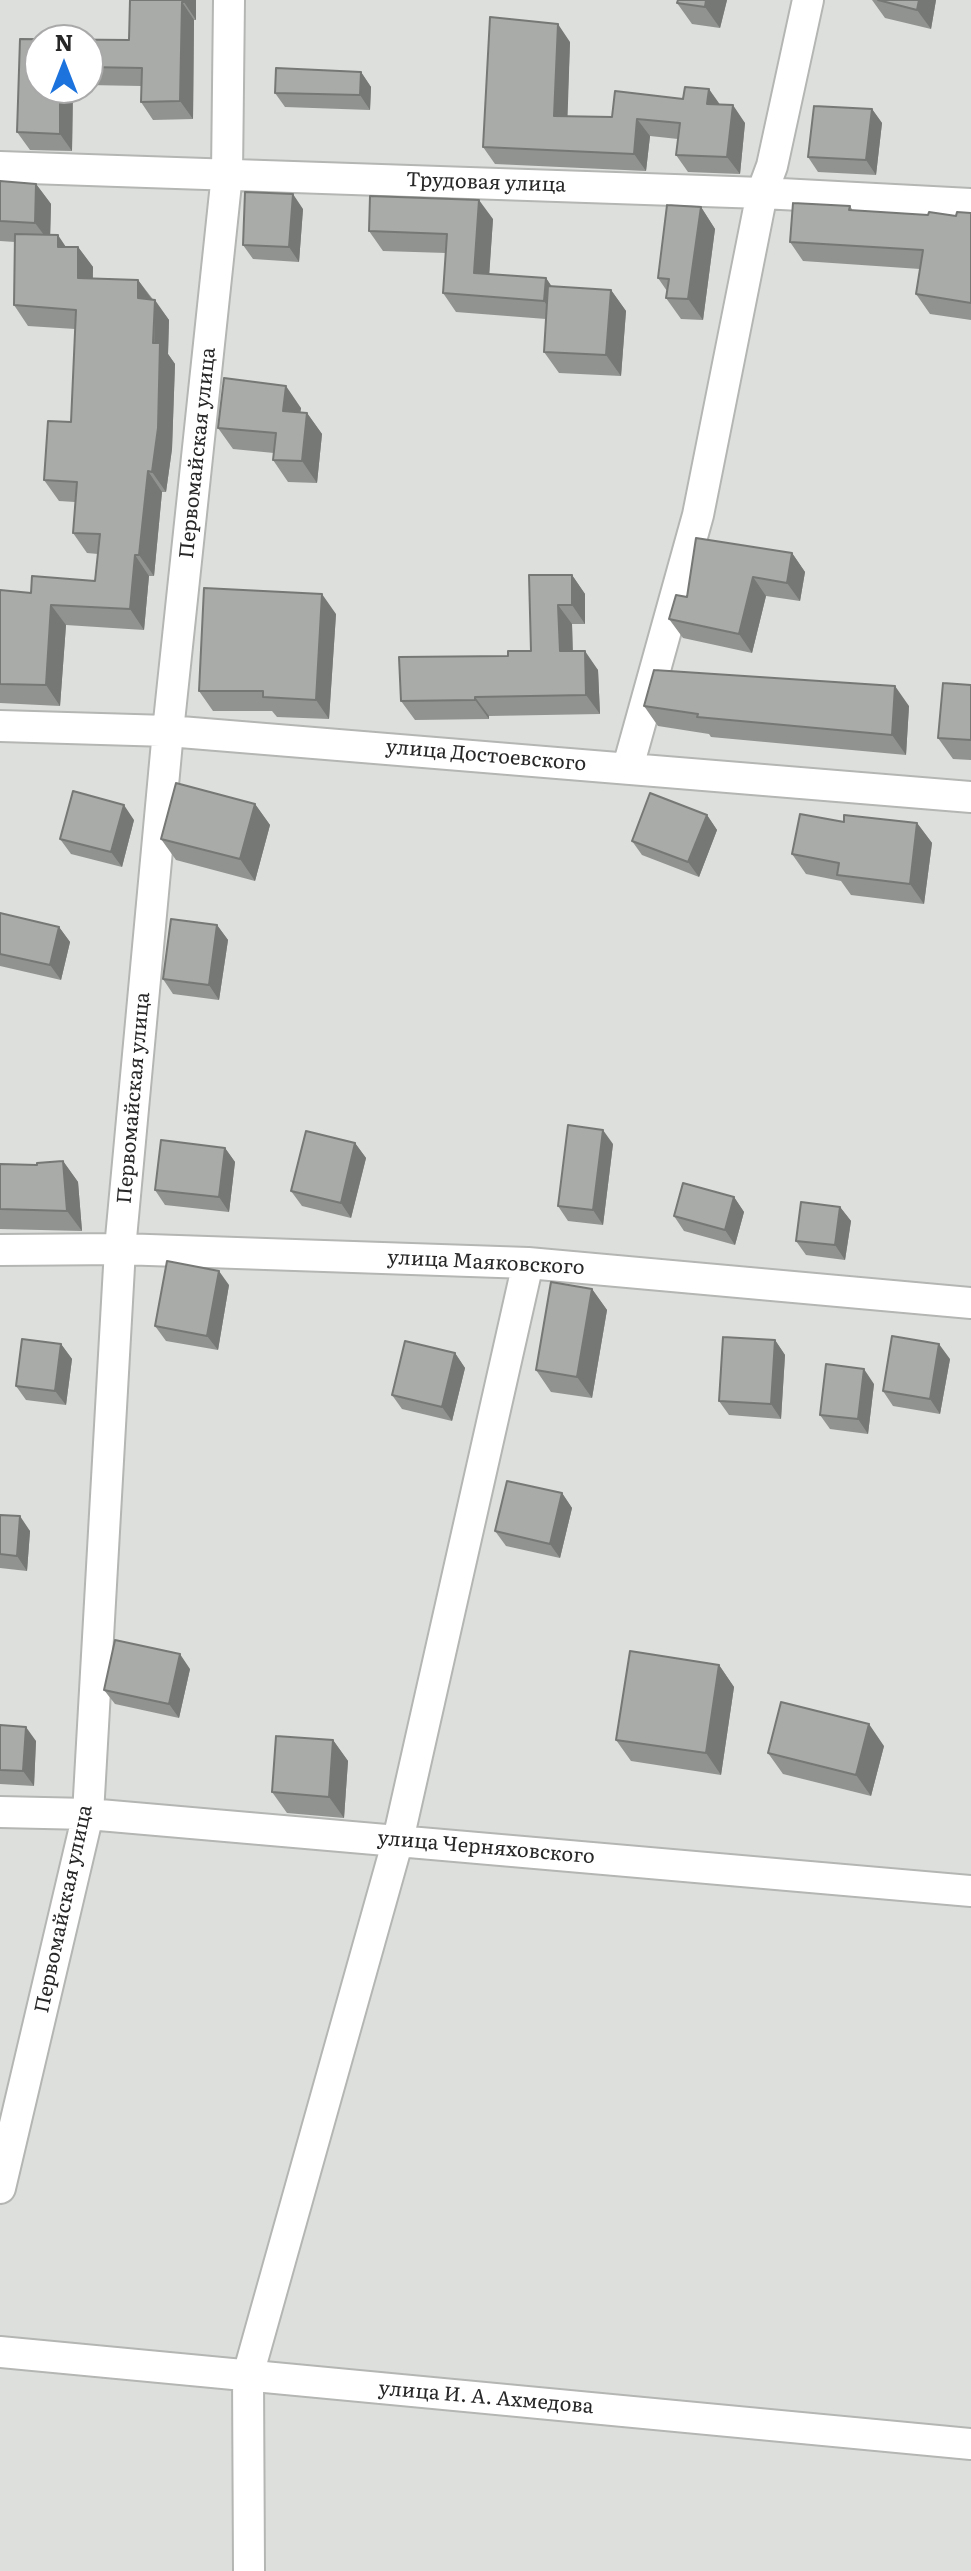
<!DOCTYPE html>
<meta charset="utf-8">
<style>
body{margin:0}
#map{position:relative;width:971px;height:2571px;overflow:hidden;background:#dddfdc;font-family:Literata,serif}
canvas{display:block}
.north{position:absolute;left:24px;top:24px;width:80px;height:80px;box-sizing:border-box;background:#fff;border:2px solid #a8a9a8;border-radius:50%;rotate:0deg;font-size:22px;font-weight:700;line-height:32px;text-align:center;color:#262726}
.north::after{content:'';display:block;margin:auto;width:28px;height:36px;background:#1d73dd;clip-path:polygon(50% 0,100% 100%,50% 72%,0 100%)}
</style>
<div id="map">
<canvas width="971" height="2571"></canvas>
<div class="north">N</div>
</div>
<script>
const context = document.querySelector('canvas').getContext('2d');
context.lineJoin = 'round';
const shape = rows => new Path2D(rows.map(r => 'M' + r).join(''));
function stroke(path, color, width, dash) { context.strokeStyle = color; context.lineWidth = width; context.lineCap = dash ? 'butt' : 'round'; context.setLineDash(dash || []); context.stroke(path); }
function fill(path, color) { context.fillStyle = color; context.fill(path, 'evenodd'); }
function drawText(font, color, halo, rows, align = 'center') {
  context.font = font + ' Literata,serif'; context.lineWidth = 7; context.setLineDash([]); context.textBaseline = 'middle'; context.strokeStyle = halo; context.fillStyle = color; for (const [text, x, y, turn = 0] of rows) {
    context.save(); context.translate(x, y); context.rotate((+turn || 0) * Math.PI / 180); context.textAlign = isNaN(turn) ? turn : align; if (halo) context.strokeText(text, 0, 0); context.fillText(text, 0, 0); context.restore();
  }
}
const minor = shape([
 [0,167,762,193,971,204],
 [0,726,168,731,971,797],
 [628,767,698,515,762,193,772,166,808,0],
 [0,1250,120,1249,528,1263,971,1303],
 [0,1812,88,1814,971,1891],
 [0,2188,88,1814,120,1249,168,731,227,174,229,0],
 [0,2352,971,2444],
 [249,2571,248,2375,398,1840,528,1263]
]);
const wall = shape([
 [130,0,196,0,196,20,194,20,193,119,153,120,141,102,141,86,88,85,88,40,40,88,73,88,72,151,30,150,17,132,20,39,129,40],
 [678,0,727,0,720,28,692,24,677,3],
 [872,0,936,0,931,29,885,18],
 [570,42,567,116,612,117,720,105,745,123,740,174,688,172,676,155,678,139,650,136,646,171,495,164,483,147],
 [361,72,371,87,370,110,285,107,275,93],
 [872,109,882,123,876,175,818,172,808,157],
 [0,181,36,184,51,204,50,235,66,247,78,247,93,267,93,278,138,280,169,320,168,354,175,364,172,449,166,492,162,492,154,576,149,576,144,630,66,625,60,706,0,703,0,590,31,593,95,581,98,554,87,553,73,533,75,502,59,501,44,480,71,422,75,329,28,326,14,305,15,242,0,241],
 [850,206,853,211,956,216,971,213,971,320,930,314,916,294,920,269,803,261,790,242],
 [701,207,715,229,703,320,681,319,666,298,667,291,658,278],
 [303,209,299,262,253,259,243,245],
 [493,219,489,274,546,278,551,286,611,290,626,311,621,376,559,373,544,352,546,319,456,312,443,293,446,253,383,251,369,231],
 [301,408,300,412,307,413,322,434,317,483,288,482,273,460,274,453,233,449,218,428],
 [792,553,805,572,800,601,766,596,752,653,683,638,669,619,687,597],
 [572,575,585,594,585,624,572,624,573,651,598,670,600,714,489,716,489,719,415,720,401,701,508,656,531,651],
 [336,614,329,719,277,717,272,711,213,711,199,691],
 [971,685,971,760,953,759,938,738],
 [644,706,909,706,906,755,711,737,709,734,658,726],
 [255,804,270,825,255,881,176,860,161,839],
 [707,815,717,830,699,877,642,855,632,841],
 [134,820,122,867,71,854,60,839],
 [917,823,932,843,924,904,851,895,841,881,806,874,792,854],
 [0,913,59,927,70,942,61,980,0,966],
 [217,925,228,940,219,1000,173,994,163,979],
 [355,1143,366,1158,351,1218,302,1206,291,1191],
 [613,1144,603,1225,568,1221,558,1206],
 [225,1148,235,1162,229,1212,165,1205,155,1190],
 [63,1161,78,1182,82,1231,0,1229,0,1164,37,1165],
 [734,1197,744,1212,735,1245,684,1231,674,1216],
 [840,1207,851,1221,845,1260,806,1255,796,1241],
 [229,1285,218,1350,166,1341,155,1326],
 [592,1289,607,1310,592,1398,551,1392,536,1370],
 [775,1340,785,1355,781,1419,729,1415,719,1401],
 [61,1344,72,1359,66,1405,26,1400,16,1386],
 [455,1353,465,1368,452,1421,402,1409,392,1395],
 [950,1359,940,1414,893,1406,883,1391],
 [874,1384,868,1434,830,1429,820,1415],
 [562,1493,572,1508,560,1558,506,1546,495,1531],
 [0,1515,30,1531,27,1571,0,1568],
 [719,1665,734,1687,721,1775,631,1761,616,1740],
 [190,1669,179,1718,115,1704,104,1690],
 [0,1725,36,1741,34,1786,0,1784],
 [333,1740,348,1761,344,1818,287,1813,272,1792],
 [884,1746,871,1796,783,1774,768,1753]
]);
const shadedWall = shape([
 [184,0,196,0,196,20,184,2],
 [706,0,727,0,720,28,705,7],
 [919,0,936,0,931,29,917,10],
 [182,2,194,20,193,119,180,101],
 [558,24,570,42,567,133,554,116],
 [361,72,371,87,370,110,360,95],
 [60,88,73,88,72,151,60,134],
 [709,89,721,106,707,104],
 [733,105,745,123,740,174,727,157],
 [872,109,882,123,876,175,866,160],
 [637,119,650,136,646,171,634,154],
 [36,184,51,204,50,243,35,223],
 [293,194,303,209,299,262,289,247],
 [479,200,493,219,488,293,474,273],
 [701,207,715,229,703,320,688,299],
 [58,235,72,256,58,247],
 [78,247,93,267,92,298,78,278],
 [546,278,559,297,557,320,544,301],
 [138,280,153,301,138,298],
 [611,290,626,311,621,376,606,355],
 [155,300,169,320,168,354,175,364,172,449,166,492,152,472],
 [286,386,301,408,298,432,283,411],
 [307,413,322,434,317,483,302,461],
 [148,471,162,492,154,576,139,555],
 [792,553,805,572,800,601,787,583],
 [135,555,149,576,144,630,130,609],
 [572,575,585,594,585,624,572,605],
 [753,577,766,596,752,653,739,634],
 [322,594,336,614,329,719,316,700],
 [51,605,66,625,60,706,46,685],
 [558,605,572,624,573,670,560,651],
 [585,651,598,670,600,714,586,695],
 [895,686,909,706,906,755,892,735],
 [475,697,489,716,489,719,475,700],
 [255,804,270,825,255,881,240,859],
 [124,805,134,820,122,867,111,852],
 [707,815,717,830,699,877,688,862],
 [917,823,932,843,924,904,910,884],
 [217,925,228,940,219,1000,209,985],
 [59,927,70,942,61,980,50,965],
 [603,1130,613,1144,603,1225,593,1210],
 [355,1143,366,1158,351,1218,341,1203],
 [225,1148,235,1162,229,1212,219,1197],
 [63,1161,78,1182,82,1231,67,1211],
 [734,1197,744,1212,735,1245,725,1230],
 [840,1207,851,1221,845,1260,835,1245],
 [219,1271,229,1285,218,1350,207,1336],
 [592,1289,607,1310,592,1398,577,1377],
 [775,1340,785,1355,781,1419,771,1404],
 [61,1344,72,1359,66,1405,55,1391],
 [939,1344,950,1359,940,1414,930,1399],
 [455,1353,465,1368,452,1421,442,1407],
 [864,1369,874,1384,868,1434,858,1419],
 [562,1493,572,1508,560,1558,550,1544],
 [20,1516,30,1531,27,1571,17,1556],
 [180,1654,190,1669,179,1718,169,1704],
 [719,1665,734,1687,721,1775,706,1753],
 [869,1724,884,1746,871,1796,856,1775],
 [26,1727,36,1741,34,1786,23,1771],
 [333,1740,348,1761,344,1818,329,1797]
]);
const building = shape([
 [130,0,184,0,184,2,182,2,180,101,141,102,142,68,88,67,88,40,40,40,40,88,60,88,60,134,17,132,20,39,129,40,130,0],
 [678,0,706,0,705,7,677,3,678,0],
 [878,0,919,0,917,10,878,0],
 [490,17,558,24,554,116,612,117,615,91,683,99,685,87,709,89,707,104,733,105,727,157,676,155,680,123,637,119,634,154,483,147,490,17],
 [276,68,361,72,360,95,275,93,276,68],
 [814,106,872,109,866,160,808,157,814,106],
 [0,181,36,184,35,223,0,221,0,181],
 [245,192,293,194,289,247,243,245,245,192],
 [370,196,479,200,474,273,546,278,544,301,443,293,447,234,369,231,370,196],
 [793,203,850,206,849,210,928,215,929,212,956,216,957,212,971,213,971,303,916,294,923,250,790,242,793,203],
 [667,205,701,207,688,299,666,298,669,279,658,278,667,205],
 [15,234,58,235,58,247,78,247,78,278,138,280,138,298,155,300,153,343,160,343,158,428,152,472,148,471,139,555,135,555,130,609,51,605,46,685,0,684,0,590,31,593,32,576,95,581,100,534,73,533,77,482,44,480,48,421,71,422,76,310,14,305,15,234],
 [548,286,611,290,606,355,544,352,548,286],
 [224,378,286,386,283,411,307,413,302,461,273,460,276,433,218,428,224,378],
 [696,538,792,553,787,583,753,577,739,634,669,619,676,595,687,597,696,538],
 [529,575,572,575,572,605,558,605,560,651,585,651,586,695,475,697,475,700,401,701,399,657,508,656,508,651,531,651,529,575],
 [204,588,322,594,316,700,263,697,263,691,199,691,204,588],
 [654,670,895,686,892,735,697,717,698,714,644,706,654,670],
 [943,683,971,685,971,740,938,738,943,683],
 [176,783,255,804,240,859,161,839,176,783],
 [73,791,124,805,111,852,60,839,73,791],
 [650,793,707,815,688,862,632,841,650,793],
 [800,814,844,822,844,815,917,823,910,884,837,875,839,863,792,854,800,814],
 [0,913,59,927,50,965,0,954,0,913],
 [171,919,217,925,209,985,163,979,171,919],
 [568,1125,603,1130,593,1210,558,1206,568,1125],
 [306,1131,355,1143,341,1203,291,1191,306,1131],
 [161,1140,225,1148,219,1197,155,1190,161,1140],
 [63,1161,67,1211,0,1209,0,1164,37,1165,37,1163,63,1161],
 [683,1183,734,1197,725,1230,674,1216,683,1183],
 [801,1202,840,1207,835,1245,796,1241,801,1202],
 [167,1261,219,1271,207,1336,155,1326,167,1261],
 [551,1282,592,1289,577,1377,536,1370,551,1282],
 [892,1336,939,1344,930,1399,883,1391,892,1336],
 [723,1337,775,1340,771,1404,719,1401,723,1337],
 [22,1339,61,1344,55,1391,16,1386,22,1339],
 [405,1341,455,1353,442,1407,392,1395,405,1341],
 [826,1364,864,1369,858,1419,820,1415,826,1364],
 [507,1481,562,1493,550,1544,495,1531,507,1481],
 [0,1515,20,1516,17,1556,0,1554,0,1515],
 [115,1640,180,1654,169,1704,104,1690,115,1640],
 [630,1651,719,1665,706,1753,616,1740,630,1651],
 [781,1702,869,1724,856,1775,768,1753,781,1702],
 [0,1725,26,1727,23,1771,0,1770,0,1725],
 [276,1736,333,1740,329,1797,272,1792,276,1736]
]);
const streetNames = [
 ["Трудовая улица",486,183,2],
 ["Первомайская улица",198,453,-84],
 ["улица Достоевского",486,756,5],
 ["Первомайская улица",134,1098,-85],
 ["улица Маяковского",486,1263,3],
 ["улица Черняховского",486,1848,5],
 ["Первомайская улица",64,1909,-78],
 ["улица И. А. Ахмедова",486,2398,5]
];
stroke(minor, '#b4b6b3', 34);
stroke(minor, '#fff', 30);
fill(wall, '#919390');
fill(shadedWall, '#767876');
fill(building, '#a9aba8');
stroke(building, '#767876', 2);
drawText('20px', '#262726', '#fff', streetNames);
</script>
